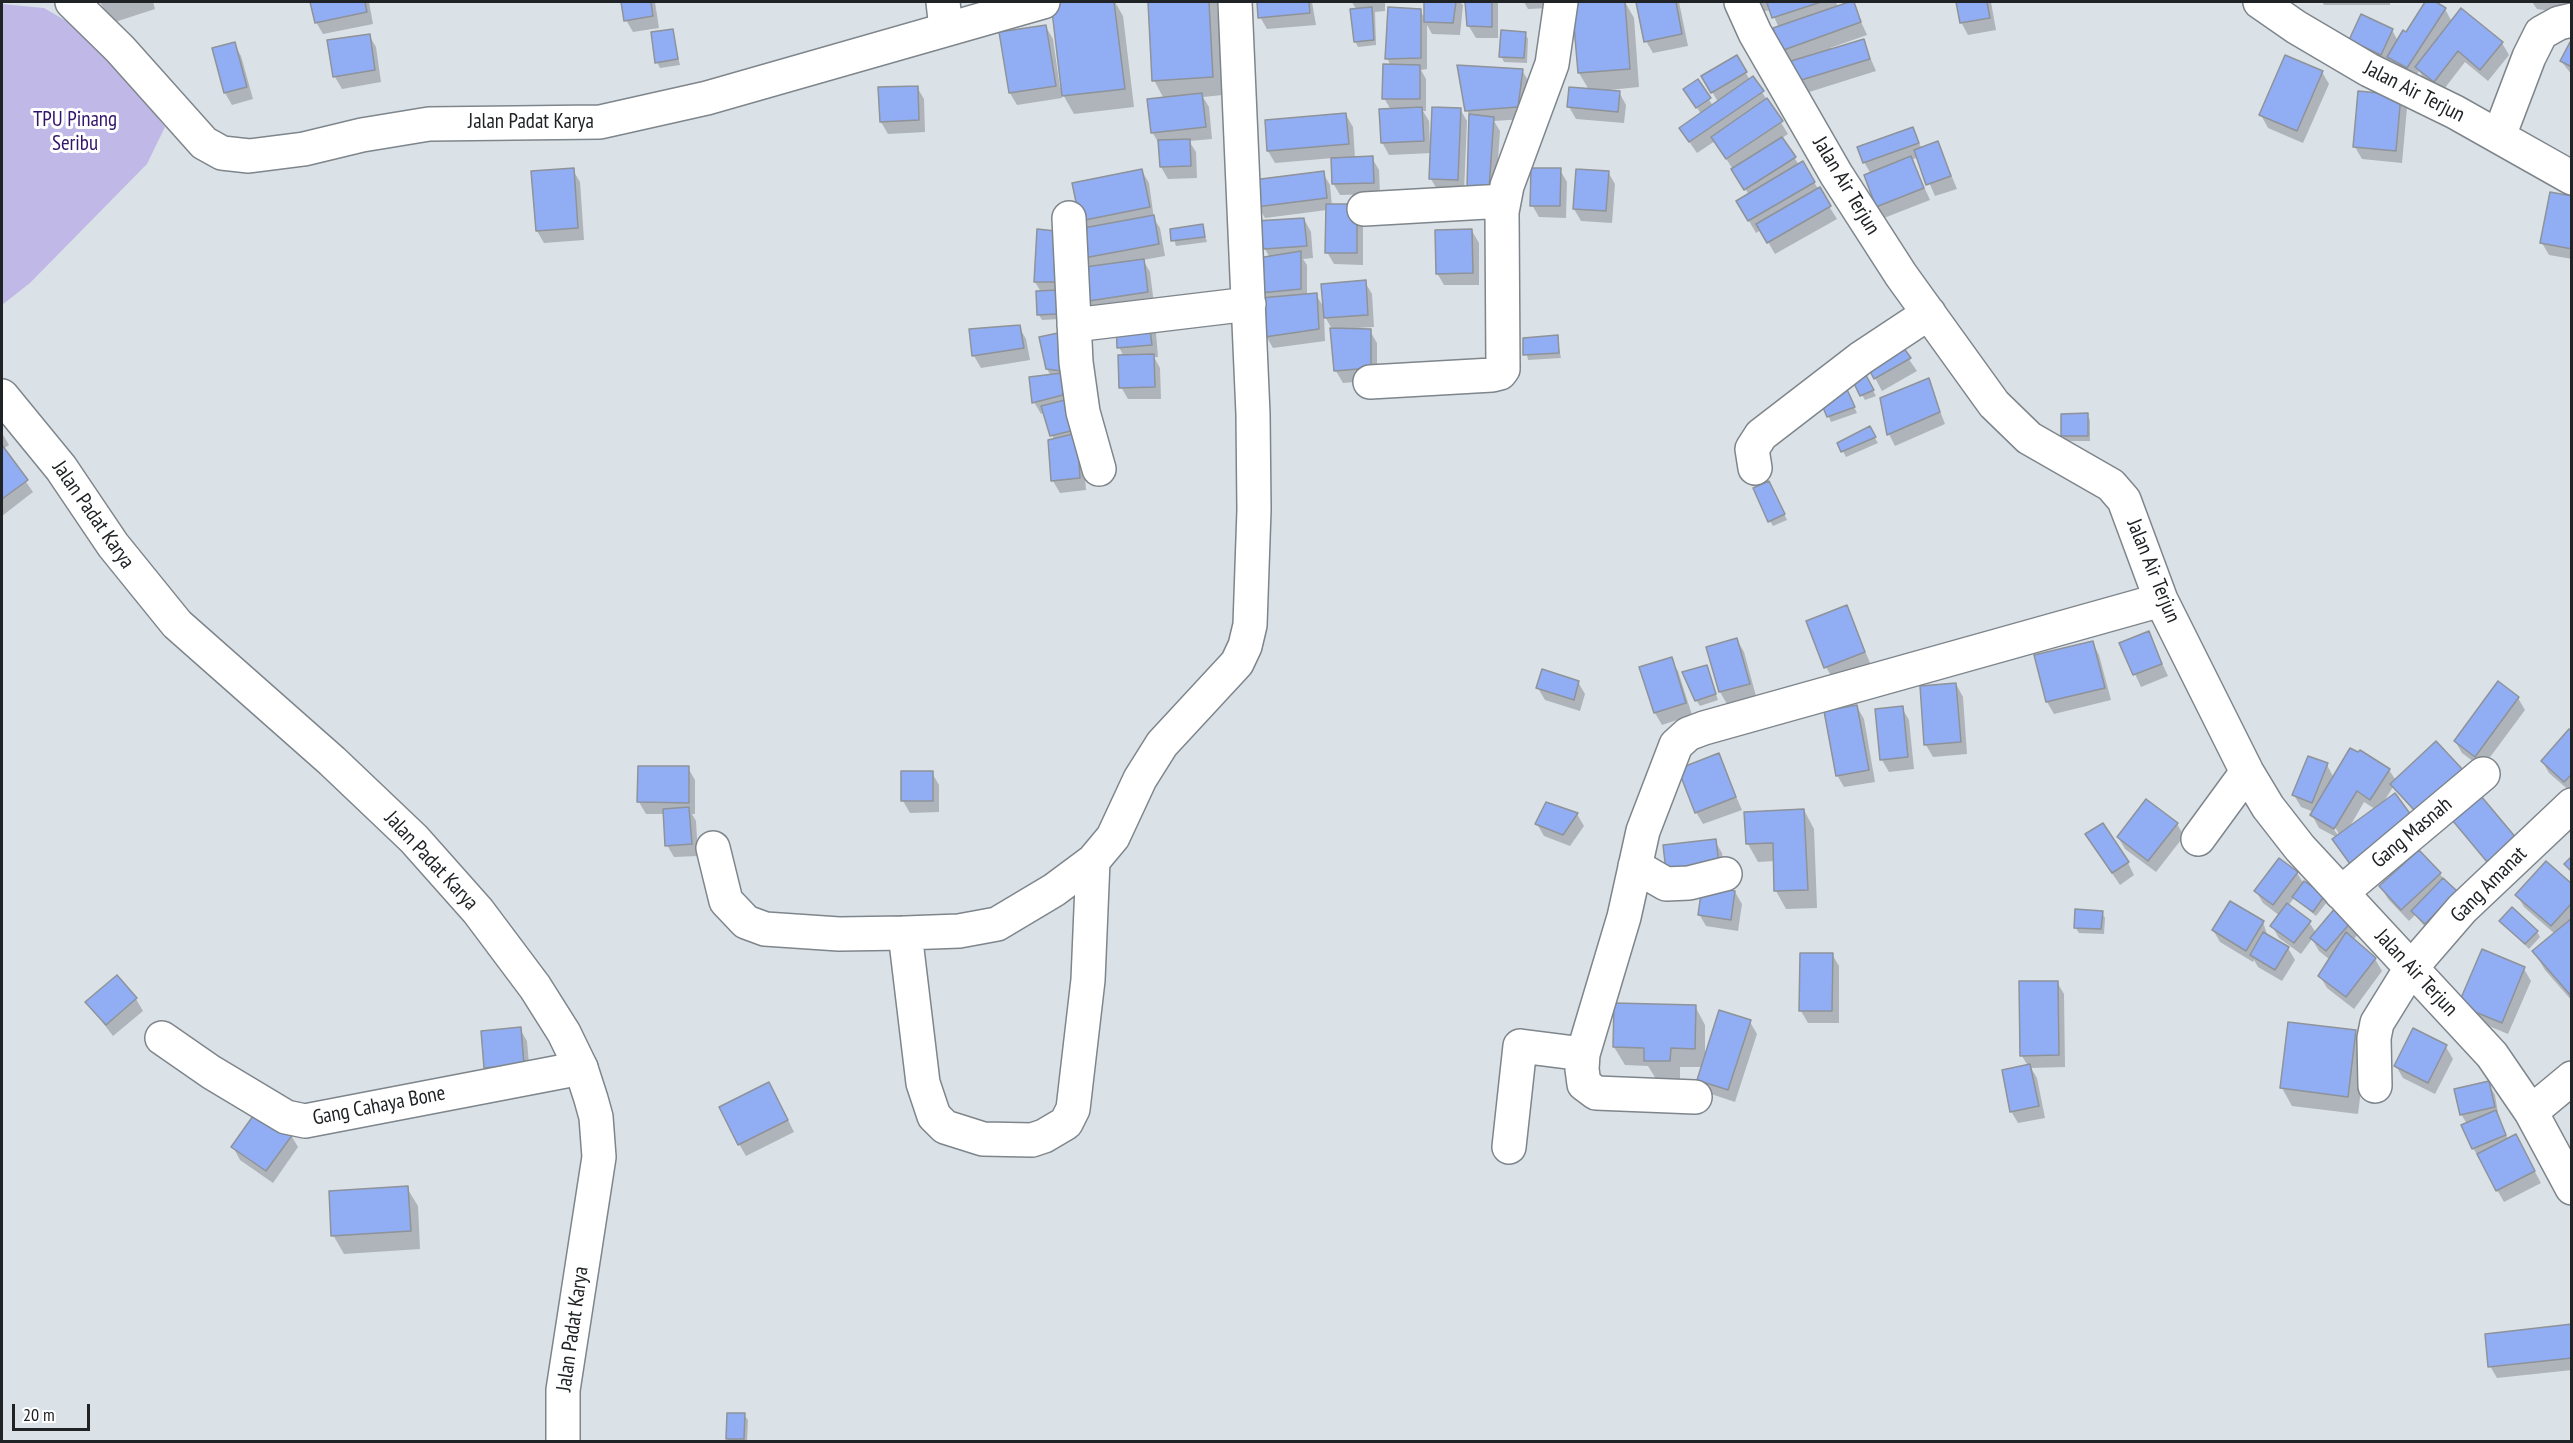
<!DOCTYPE html>
<style>
body{margin:0}
#map{position:relative;width:2573px;height:1443px;overflow:hidden;background:#dae2e8;font-family:"PT Sans Narrow",sans-serif}
canvas{display:block}
.frame{position:absolute;inset:0;border:3px solid #202325;pointer-events:none}
.scale{position:absolute;left:12px;top:1404px;width:78px;height:27px;box-sizing:border-box;border:3px solid #202325;border-top:0;padding-left:8px;font-size:18px;line-height:21px;white-space:nowrap;color:#202325;-webkit-text-stroke:4px #fff;paint-order:stroke}
</style>
<div id="map">
<canvas width="2573" height="1443"></canvas>
<div class="frame"></div>
<div class="scale">20 m</div>
</div>
<script>
const context = document.querySelector('canvas').getContext('2d');
context.lineJoin = 'round';
function fill(path, color) { context.fillStyle = color; context.fill(path, 'evenodd'); }
const shape = rows => new Path2D(rows.map(r => 'M' + r).join(''));
function stroke(path, color, width, dash) { context.strokeStyle = color; context.lineWidth = width; context.lineCap = dash ? 'butt' : 'round'; context.setLineDash(dash || []); context.stroke(path); }
function drawText(font, color, halo, rows, align = 'center') {
  context.font = font + ' "PT Sans Narrow",sans-serif'; context.lineWidth = 6; context.setLineDash([]); context.textBaseline = 'middle'; context.strokeStyle = halo; context.fillStyle = color; for (const [text, x, y, turn = 0] of rows) {
    context.save(); context.translate(x, y); context.rotate((+turn || 0) * Math.PI / 180); context.textAlign = isNaN(turn) ? turn : align; if (halo) context.strokeText(text, 0, 0); context.fillText(text, 0, 0); context.restore();
  }
}
const green = shape([
 [2,4,44,8,94,37,165,127,147,164,30,283,2,305]
]);
const shadow = shape([
 [100,2,153,2,155,9,112,23],
 [312,2,369,2,373,24,323,34,316,22],
 [623,2,655,2,659,28,633,32,626,20],
 [1080,2,1115,2,1123,16,1134,107,1074,114,1061,91,1062,98,1017,105,1010,93,1046,27,1053,39,1060,88,1063,88,1053,5],
 [1149,2,1217,2,1223,95,1203,97,1209,107,1212,139,1189,141,1196,152,1197,178,1168,179,1161,167,1160,145,1152,132,1164,99,1154,80],
 [1258,2,1312,2,1316,25,1267,29,1260,17],
 [1352,2,1385,2,1385,11,1375,12,1376,45,1358,47,1355,41,1356,9],
 [1425,2,1460,2,1463,5,1460,35,1432,34,1427,25,1427,69,1421,70,1426,79,1426,111,1423,111,1429,121,1430,146,1460,109,1467,121,1464,192,1438,191,1431,179,1432,153,1389,155,1382,142,1391,110,1384,98,1391,66,1387,58,1420,10,1425,19],
 [1467,2,1498,2,1498,38,1476,38,1468,25],
 [1524,2,1551,2,1551,8,1528,9],
 [1625,2,1634,18,1639,87,1609,90,1619,92,1626,105,1624,123,1576,119,1569,107,1589,90,1579,73,1574,3],
 [1638,2,1679,2,1688,46,1653,53,1646,41],
 [1747,2,1836,2,1838,7,1852,2,1867,35,1830,48,1831,50,1863,41,1876,71,1806,93,1793,61,1789,62,1782,50,1779,28,1771,10,1753,13],
 [1958,2,1991,2,1996,30,1968,35,1961,22],
 [2322,2,2390,2,2390,5,2324,5],
 [2427,2,2433,2,2445,9,2452,22,2461,10,2502,43,2509,55,2488,81,2465,62,2441,93,2424,79,2419,71,2414,79,2396,69,2391,60,2388,66,2350,40,2392,30,2398,41,2406,34],
 [2532,2,2572,2,2570,14,2537,9],
 [672,31,680,65,660,68,657,62],
 [1525,34,1528,39,1527,63,1504,62,1501,56],
 [369,35,376,47,381,82,342,89,335,77,329,41],
 [234,44,241,56,253,99,232,105,225,93],
 [2572,44,2572,75,2561,61],
 [1736,57,1750,80,1762,92,1788,134,1782,138,1799,165,1802,163,1837,219,1775,254,1761,230,1756,233,1738,202,1749,195,1715,141,1697,153,1688,140,1701,114,1685,89,1698,81,1713,106,1718,102,1703,76],
 [1522,70,1529,82,1524,119,1494,121,1500,131,1495,201,1476,199,1470,117,1467,110],
 [2322,72,2329,84,2303,143,2268,128,2261,115],
 [917,87,924,99,925,132,888,134,881,122],
 [2400,96,2407,108,2402,163,2362,159,2355,147],
 [1346,115,1353,127,1355,158,1372,158,1379,170,1380,194,1340,195,1333,183,1333,158,1275,163,1268,151],
 [1912,129,1922,149,1938,143,1957,189,1935,196,1918,157,1912,160,1930,200,1884,218,1877,206,1871,174,1864,162],
 [573,170,580,182,584,240,544,243,537,231],
 [1560,170,1567,182,1566,218,1539,217,1532,205],
 [1142,171,1149,183,1154,219,1160,228,1165,256,1143,260,1150,272,1154,304,1091,313,1084,301,1091,268,1085,257,1081,220],
 [1608,172,1615,184,1612,223,1581,221,1574,209],
 [1323,173,1330,185,1332,206,1363,218,1363,265,1334,264,1327,252,1327,210,1265,218,1258,206],
 [2572,198,2572,259,2549,255,2542,243],
 [1304,219,1311,232,1313,258,1303,259,1307,265,1307,295,1316,295,1325,309,1365,282,1372,294,1374,327,1357,328,1357,330,1370,331,1377,343,1377,380,1343,383,1336,371,1332,329,1324,315,1325,341,1273,348,1266,336,1265,299,1261,292,1270,258,1265,249],
 [1202,226,1207,242,1176,246,1171,230],
 [1472,231,1479,243,1479,285,1444,285,1437,273],
 [1055,232,1060,319,1042,320,1039,315,1041,292,1035,282],
 [1149,321,1156,333,1158,357,1154,357,1160,368,1161,399,1128,399,1121,387,1124,357,1119,347],
 [1019,327,1026,339,1030,360,981,368,974,356],
 [1557,337,1561,358,1528,360,1524,339],
 [1061,340,1083,447,1086,490,1060,493,1053,481,1049,441,1054,440,1044,413,1041,414,1034,402,1051,376,1047,369],
 [1897,342,1917,371,1882,391,1866,361],
 [1864,374,1876,396,1865,400,1862,395],
 [1928,380,1945,424,1895,446,1889,434,1882,399],
 [1847,392,1857,413,1831,422,1821,399],
 [2087,415,2090,420,2090,441,2066,441,2063,436],
 [1869,428,1878,443,1846,457,1839,444],
 [2,433,9,445,3,449,33,492,2,516],
 [1772,488,1787,520,1773,526,1770,521],
 [1846,607,1871,665,1833,679,1826,667],
 [2148,633,2168,676,2141,687,2121,644],
 [1737,640,1744,652,1756,696,1727,704,1720,692,1708,648],
 [2093,643,2099,655,2111,700,2054,714,2047,702,2036,656],
 [1671,659,1678,671,1692,715,1662,725,1655,713,1641,668],
 [1706,667,1718,700,1700,706,1696,700],
 [1578,682,1585,694,1580,711,1545,700,1538,688],
 [1956,684,1963,697,1967,754,1933,757,1926,745],
 [2518,698,2525,710,2482,768,2462,753,2455,741],
 [1857,707,1864,719,1875,782,1844,787,1837,775],
 [1902,708,1909,720,1914,769,1889,772,1882,760],
 [2572,733,2572,793,2549,773,2542,761],
 [1718,755,1742,810,1703,824,1696,812],
 [2327,765,2334,778,2389,770,2425,824,2393,787,2383,803,2361,879,2340,851,2334,839,2336,837,2319,828,2312,815,2314,812,2301,807,2294,795],
 [2364,802,2375,809,2349,828],
 [2332,822,2339,834,2339,836,2329,824],
 [688,768,695,780,695,814,692,814,696,821,698,856,674,857,667,845,664,814,646,814,639,802],
 [932,773,939,785,939,812,910,813,903,801],
 [2481,799,2496,874,2455,821],
 [1547,804,1577,814,1584,826,1570,846,1544,836,1537,824],
 [1804,810,1814,829,1817,908,1786,909,1776,891,1775,861,1758,862,1748,844],
 [2177,824,2184,836,2156,872,2125,849,2118,837],
 [1715,841,1722,853,1725,877,1668,870],
 [2094,847,2128,863,2134,875,2120,885],
 [2297,873,2304,884,2324,896,2327,902,2316,916,2294,898,2288,906,2309,922,2316,933,2336,909,2358,934,2353,940,2375,959,2382,971,2354,1009,2327,988,2320,976,2330,960,2319,951,2312,939,2301,954,2279,938,2272,926,2280,916,2263,903,2256,891],
 [2440,874,2463,904,2432,935,2415,915,2409,921,2388,899,2381,887],
 [2572,886,2572,1001,2545,970,2534,952,2555,934,2524,907,2517,895],
 [1735,892,1742,904,1738,931,1706,926,1699,914],
 [2102,912,2105,918,2104,934,2079,933,2075,927],
 [2501,921,2537,932,2540,937,2529,949],
 [2263,922,2268,937,2288,948,2295,960,2282,981,2258,967,2254,960,2253,962,2220,942,2213,930],
 [1832,954,1839,966,1839,1023,1808,1023,1801,1011],
 [2524,969,2531,981,2508,1034,2467,1017],
 [2057,982,2064,994,2065,1067,2031,1068,2037,1078,2045,1118,2018,1123,2011,1111,2028,1066,2022,1056],
 [136,999,143,1011,113,1036,87,1002],
 [1695,1006,1705,1025,1705,1057,1750,1022,1757,1034,1735,1102,1705,1092,1698,1080,1702,1067,1680,1067,1680,1080,1656,1079,1648,1066,1625,1065,1614,1047],
 [520,1029,527,1041,530,1076,492,1079,485,1067],
 [2414,1030,2446,1047,2453,1059,2435,1094,2403,1078,2396,1066],
 [2355,1032,2366,1050,2358,1114,2292,1106,2282,1088],
 [2488,1083,2495,1095,2499,1119,2508,1139,2522,1148,2541,1183,2504,1202,2473,1148,2467,1124,2461,1114],
 [776,1096,794,1132,746,1156,739,1144],
 [291,1135,298,1147,273,1183,240,1160,233,1147],
 [407,1188,418,1206,420,1249,344,1254,333,1235],
 [2572,1325,2572,1370,2497,1378,2490,1366],
 [744,1415,748,1420,747,1442,729,1442,728,1439]
]);
const building = shape([
 [310,2,365,2,367,12,315,23,310,2],
 [621,2,651,2,653,16,624,21,621,2],
 [1067,2,1114,2,1125,89,1062,96,1051,3,1067,2],
 [1148,2,1209,2,1213,77,1152,81,1148,2],
 [1257,2,1309,2,1310,13,1258,18,1257,2],
 [1424,2,1456,2,1453,23,1424,22,1424,2],
 [1465,2,1492,2,1492,27,1467,26,1465,2],
 [1572,2,1625,2,1630,69,1578,73,1572,2],
 [1636,2,1676,2,1682,34,1644,42,1636,2],
 [1771,2,1821,2,1772,18,1767,3,1771,2],
 [1849,2,1854,2,1861,22,1781,51,1773,28,1849,2],
 [1956,2,1987,2,1990,18,1960,23,1956,2],
 [2425,2,2436,2,2446,8,2407,68,2387,57,2403,30,2406,32,2425,2],
 [1372,7,1374,40,1354,42,1350,9,1372,7],
 [1388,7,1421,9,1421,58,1385,59,1388,7],
 [2461,8,2503,42,2480,70,2458,51,2434,82,2415,67,2461,8],
 [2361,14,2393,29,2381,55,2349,40,2361,14],
 [1046,25,1056,86,1009,93,999,32,1046,25],
 [673,29,678,59,655,63,651,32,673,29],
 [1501,30,1526,32,1524,58,1499,57,1501,30],
 [370,34,375,70,333,77,327,40,370,34],
 [1864,39,1870,59,1798,81,1791,61,1864,39],
 [235,42,247,87,224,93,212,48,235,42],
 [2570,42,2572,43,2572,67,2560,61,2570,42],
 [1737,55,1747,72,1711,93,1701,76,1737,55],
 [2285,55,2323,71,2297,131,2259,115,2285,55],
 [1383,64,1420,65,1420,99,1382,99,1383,64],
 [1457,65,1523,69,1518,107,1465,111,1457,65],
 [1753,76,1764,91,1689,142,1679,128,1753,76],
 [1698,79,1711,98,1696,108,1683,89,1698,79],
 [918,86,919,120,880,122,878,87,918,86],
 [1569,87,1620,91,1618,112,1567,107,1569,87],
 [2358,91,2401,95,2396,151,2353,147,2358,91],
 [1202,93,1206,127,1151,133,1147,99,1202,93],
 [1767,98,1783,121,1726,159,1711,137,1767,98],
 [1422,107,1424,141,1381,143,1379,109,1422,107],
 [1432,107,1461,108,1458,180,1429,179,1432,107],
 [1346,113,1349,144,1267,151,1265,120,1346,113],
 [1469,114,1494,117,1489,189,1467,187,1469,114],
 [1913,127,1919,143,1863,163,1857,147,1913,127],
 [1782,137,1796,157,1744,190,1731,169,1782,137],
 [1190,139,1191,166,1160,167,1158,140,1190,139],
 [1938,141,1951,176,1926,185,1914,150,1938,141],
 [1373,156,1374,183,1332,184,1331,158,1373,156],
 [1911,156,1924,188,1876,207,1864,175,1911,156],
 [1803,161,1815,182,1748,221,1736,201,1803,161],
 [574,168,578,228,536,231,531,171,574,168],
 [1531,168,1561,168,1560,206,1530,206,1531,168],
 [1142,169,1150,207,1080,221,1072,183,1142,169],
 [1576,169,1609,171,1606,211,1573,209,1576,169],
 [1324,171,1327,198,1256,207,1253,180,1324,171],
 [1820,187,1831,206,1767,243,1756,224,1820,187],
 [2550,192,2572,196,2572,249,2540,243,2550,192],
 [1326,204,1357,204,1357,253,1325,253,1326,204],
 [1154,215,1159,244,1084,258,1078,229,1154,215],
 [1304,218,1307,246,1264,249,1255,221,1304,218],
 [1203,224,1205,237,1171,241,1170,229,1203,224],
 [1037,229,1056,231,1058,282,1034,282,1037,229],
 [1472,229,1473,273,1436,274,1435,230,1472,229],
 [1301,251,1301,289,1260,293,1252,259,1301,251],
 [1144,259,1148,292,1082,302,1077,268,1144,259],
 [1366,280,1368,315,1324,318,1321,284,1366,280],
 [1059,290,1057,314,1037,315,1036,291,1059,290],
 [1317,293,1319,329,1265,337,1260,298,1317,293],
 [1149,320,1152,345,1117,348,1116,322,1149,320],
 [1020,325,1024,348,972,356,969,329,1020,325],
 [1330,328,1371,329,1371,368,1334,371,1330,328],
 [1058,333,1061,371,1046,369,1039,337,1058,333],
 [1558,335,1559,353,1523,355,1523,338,1558,335],
 [1898,340,1911,358,1874,379,1864,360,1898,340],
 [1154,354,1155,387,1119,388,1118,355,1154,354],
 [1861,366,1874,390,1860,396,1850,375,1861,366],
 [1062,373,1063,395,1032,403,1029,377,1062,373],
 [1929,378,1940,412,1887,435,1880,398,1929,378],
 [1845,385,1855,407,1827,417,1819,398,1845,385],
 [1069,399,1075,430,1050,436,1041,406,1069,399],
 [2088,413,2088,436,2061,436,2061,414,2088,413],
 [1870,426,1876,437,1841,452,1837,443,1870,426],
 [1077,433,1080,478,1051,481,1048,440,1077,433],
 [2,445,28,480,2,499,2,445],
 [1769,481,1785,514,1768,522,1753,488,1769,481],
 [1847,605,1865,652,1824,668,1806,621,1847,605],
 [2149,631,2162,664,2133,675,2119,643,2149,631],
 [1737,638,1750,684,1719,692,1706,647,1737,638],
 [2093,641,2105,688,2046,702,2034,655,2093,641],
 [1672,657,1686,703,1654,713,1639,667,1672,657],
 [1707,665,1716,694,1695,701,1682,672,1707,665],
 [1542,669,1579,681,1574,700,1536,688,1542,669],
 [2498,681,2519,697,2475,757,2454,741,2498,681],
 [1956,683,1961,742,1924,745,1920,686,1956,683],
 [1857,705,1869,770,1836,776,1824,711,1857,705],
 [1903,706,1908,757,1880,760,1875,709,1903,706],
 [2569,729,2572,731,2572,774,2564,782,2541,761,2569,729],
 [2436,741,2464,771,2417,813,2390,784,2436,741],
 [2350,748,2358,752,2360,750,2390,769,2370,800,2357,791,2334,829,2310,815,2350,748],
 [1719,753,1736,797,1695,813,1678,769,1719,753],
 [2308,756,2328,763,2312,803,2292,795,2308,756],
 [638,766,689,766,689,803,637,802,638,766],
 [901,771,933,771,933,801,901,801,901,771],
 [2395,793,2416,822,2353,868,2332,839,2395,793],
 [2481,796,2517,839,2488,863,2453,821,2481,796],
 [2146,799,2178,823,2148,861,2117,837,2146,799],
 [1546,802,1578,813,1563,835,1535,824,1546,802],
 [689,807,692,844,665,846,663,809,689,807],
 [1804,809,1808,890,1774,891,1773,843,1746,844,1744,812,1804,809],
 [2103,823,2129,862,2112,873,2085,834,2103,823],
 [1716,839,1719,865,1666,871,1663,845,1716,839],
 [2419,850,2441,873,2401,910,2379,886,2419,850],
 [2572,856,2572,872,2564,864,2572,856],
 [2279,858,2298,872,2273,905,2254,891,2279,858],
 [2546,861,2572,884,2572,903,2551,926,2515,895,2546,861],
 [2443,878,2457,891,2425,924,2411,911,2443,878],
 [2304,881,2325,895,2313,912,2292,897,2304,881],
 [1702,886,1735,891,1731,920,1698,915,1702,886],
 [2230,901,2264,921,2246,951,2212,930,2230,901],
 [2287,903,2311,921,2294,943,2270,926,2287,903],
 [2336,907,2352,921,2326,951,2310,938,2336,907],
 [2512,907,2538,931,2525,944,2499,921,2512,907],
 [2075,909,2103,911,2101,929,2074,928,2075,909],
 [2572,918,2572,997,2532,951,2572,918],
 [2263,932,2289,947,2275,970,2250,955,2263,932],
 [2346,932,2376,958,2346,997,2318,976,2346,932],
 [2482,949,2525,967,2502,1023,2458,1005,2482,949],
 [1800,953,1833,953,1832,1011,1799,1011,1800,953],
 [117,975,137,998,106,1025,85,1002,117,975],
 [2019,981,2058,981,2059,1055,2020,1056,2019,981],
 [1614,1003,1696,1005,1695,1049,1671,1048,1670,1061,1644,1061,1644,1048,1613,1047,1614,1003],
 [1719,1010,1751,1020,1728,1090,1697,1080,1719,1010],
 [2288,1022,2356,1030,2348,1097,2280,1088,2288,1022],
 [521,1027,524,1064,484,1068,481,1031,521,1027],
 [2413,1028,2447,1045,2428,1083,2394,1066,2413,1028],
 [2030,1064,2039,1106,2010,1112,2002,1070,2030,1064],
 [2489,1081,2495,1107,2460,1115,2454,1089,2489,1081],
 [769,1082,788,1120,738,1145,719,1107,769,1082],
 [258,1109,293,1134,266,1171,231,1147,258,1109],
 [2496,1110,2506,1135,2472,1149,2461,1125,2496,1110],
 [2516,1134,2535,1171,2496,1191,2477,1154,2516,1134],
 [408,1186,411,1231,331,1236,329,1191,408,1186],
 [2572,1324,2572,1358,2488,1367,2485,1334,2572,1324],
 [727,1413,745,1413,744,1439,726,1439,727,1413]
]);
const minor = shape([
 [943,2,946,29],
 [1741,2,1755,33,1836,174,1901,275,1994,404,2029,438,2111,485,2124,500,2161,600,2247,772,2268,807,2300,848,2492,1055,2531,1112,2572,1188],
 [2260,2,2296,27,2369,70,2455,112,2572,178],
 [2499,136,2529,57,2541,33,2559,23,2572,20],
 [1364,209,1504,201],
 [1069,218,1076,362,1083,412,1099,469],
 [1074,325,1249,304],
 [1370,382,1492,375,1500,373,1503,369,1502,212,1507,186,1552,64,1561,2],
 [1755,468,1752,449,1761,435,1861,358,1929,313],
 [2198,839,2247,772],
 [713,848,726,901,746,922,765,929,839,934,905,933,959,931,997,924,1054,890,1093,861,1113,837,1140,779,1162,744,1237,663,1245,646,1250,625,1254,510,1253,414,1235,2],
 [1635,866,1666,884,1689,883,1725,874],
 [2341,893,2483,774],
 [905,933,923,1083,934,1116,945,1127,983,1139,1032,1140,1044,1136,1066,1123,1073,1109,1088,980,1093,861],
 [162,1038,211,1072,286,1117,305,1121,581,1068],
 [2375,1086,2374,1038,2377,1023,2411,968,2462,909,2572,805],
 [1695,1097,1596,1093,1584,1084,1582,1069,1583,1054,1624,917,1643,831,1676,745,1688,734,1704,728,2161,600],
 [2531,1112,2572,1078],
 [1509,1147,1520,1046,1583,1054]
]);
const major = shape([
 [72,2,120,49,204,143,222,153,249,156,304,149,362,135,429,124,600,122,707,98,1043,2],
 [2,396,61,468,113,545,177,624,332,761,414,839,478,911,535,987,564,1033,581,1068,591,1099,596,1117,599,1157,563,1390,563,1442]
]);
const streetNames = [
 ["Jalan Air Terjun",2414,92,27],
 ["Jalan Padat Karya",531,122],
 ["Jalan Air Terjun",1846,186,59],
 ["Jalan Padat Karya",93,515,55],
 ["Jalan Air Terjun",2153,571,68],
 ["Gang Masnah",2412,833,-40],
 ["Jalan Padat Karya",431,861,47],
 ["Gang Amanat",2489,885,-45],
 ["Jalan Air Terjun",2416,973,47],
 ["Gang Cahaya Bone",379,1106,-11],
 ["Jalan Padat Karya",573,1329,-82]
];
const parkNames = [
 ["TPU Pinang",75,120],
 ["Seribu",75,144]
];
fill(green, '#c0b9e8');
fill(shadow, '#0003');
fill(building, '#91adf4');
stroke(building, '#8e9299', 1.5);
stroke(minor, '#7e858b', 36);
stroke(major, '#7e858b', 36);
stroke(minor, '#fff', 33);
stroke(major, '#fff', 33);
drawText('21px', '#202325', '#fff', streetNames);
drawText('21px', '#32156b', '#fff', parkNames);
</script>
